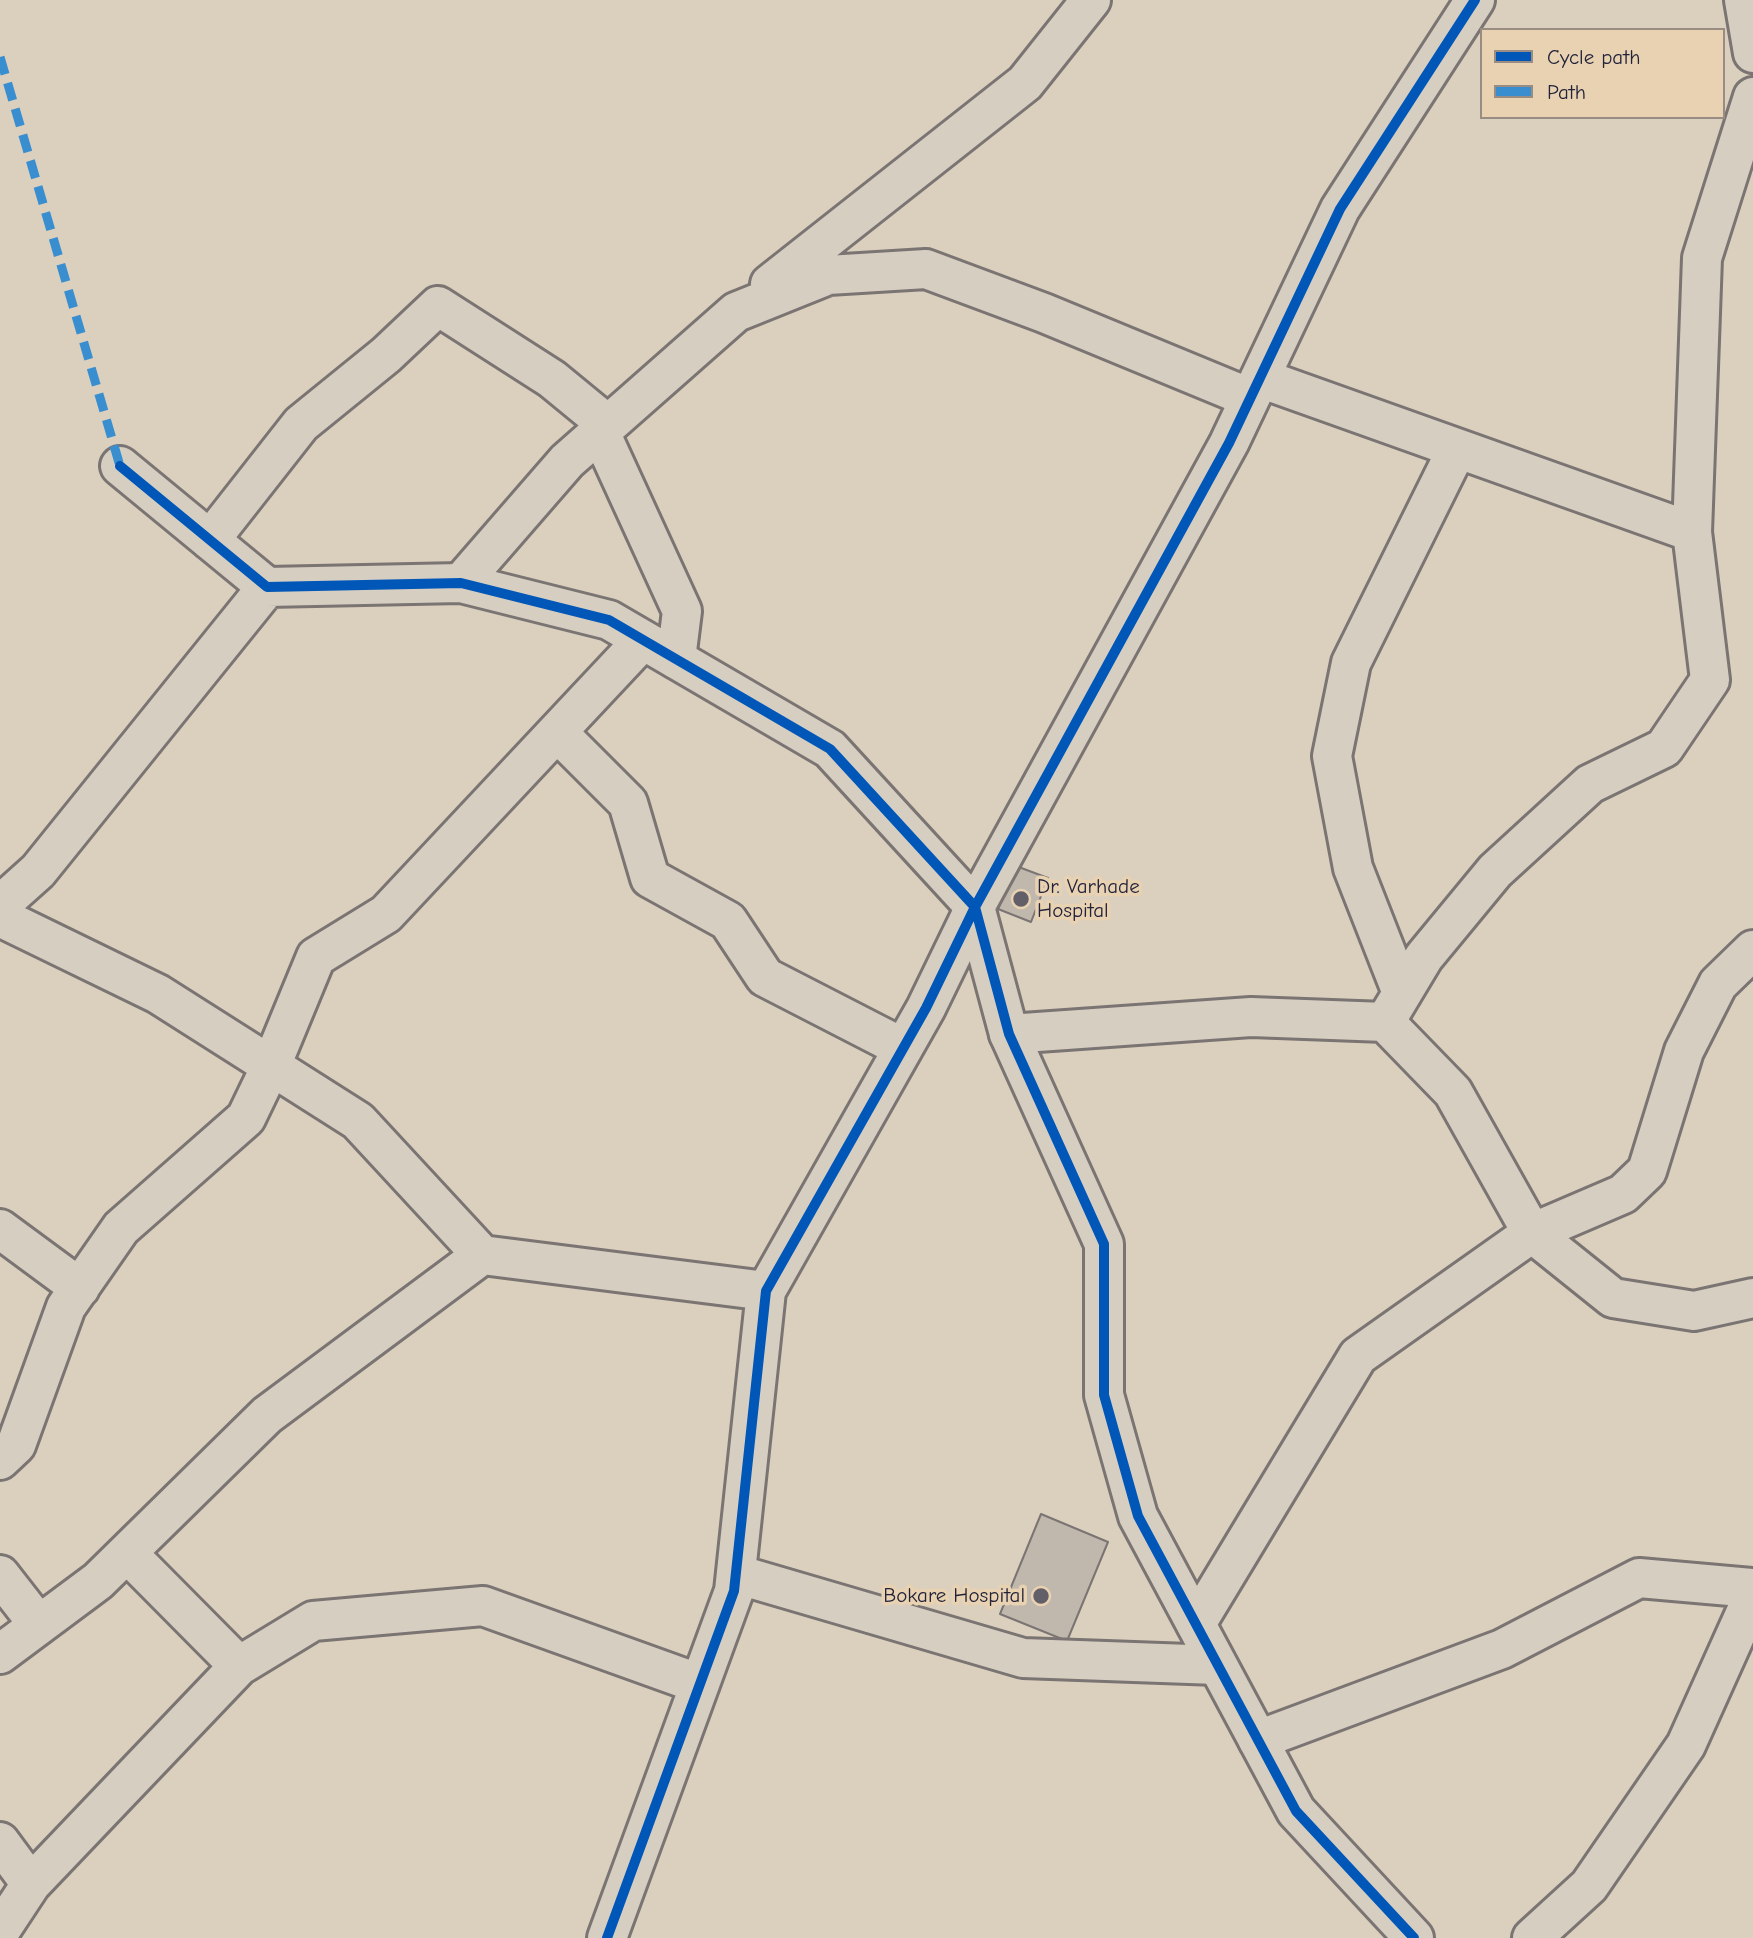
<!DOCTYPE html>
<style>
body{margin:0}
#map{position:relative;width:1753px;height:1938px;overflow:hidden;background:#dbcfbe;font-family:"Comic Neue",sans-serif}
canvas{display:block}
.legend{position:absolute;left:1480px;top:28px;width:245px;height:91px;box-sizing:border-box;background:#e8d2b1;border:2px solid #998c82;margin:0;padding:9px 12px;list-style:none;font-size:21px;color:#22223b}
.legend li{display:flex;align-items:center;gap:14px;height:35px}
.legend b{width:35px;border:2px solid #998c82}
</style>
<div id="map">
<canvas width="1753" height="1938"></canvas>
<ul class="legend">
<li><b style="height:9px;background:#0057b8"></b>Cycle path</li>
<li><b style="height:9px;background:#398ed0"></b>Path</li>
</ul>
</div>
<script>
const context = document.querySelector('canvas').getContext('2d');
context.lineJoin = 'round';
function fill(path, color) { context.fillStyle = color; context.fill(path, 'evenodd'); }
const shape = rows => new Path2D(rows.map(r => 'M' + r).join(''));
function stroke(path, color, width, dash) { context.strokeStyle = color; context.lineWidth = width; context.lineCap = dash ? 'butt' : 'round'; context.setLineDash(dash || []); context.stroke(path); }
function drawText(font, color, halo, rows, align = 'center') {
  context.font = font + ' "Comic Neue",sans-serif'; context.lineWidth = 7; context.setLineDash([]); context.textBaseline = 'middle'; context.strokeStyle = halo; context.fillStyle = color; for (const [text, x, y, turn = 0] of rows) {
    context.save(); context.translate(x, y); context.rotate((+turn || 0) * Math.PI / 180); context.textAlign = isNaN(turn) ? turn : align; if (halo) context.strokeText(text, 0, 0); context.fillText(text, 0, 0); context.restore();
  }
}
const building = shape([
 [1016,866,1048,878,1031,922,998,909,1016,866],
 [1041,1514,1108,1542,1067,1641,1000,1614,1041,1514]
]);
const street = shape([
 [1744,0,1753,53],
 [770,284,1025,83,1091,0],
 [1260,378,1692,532],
 [600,432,682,611,676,659],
 [210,540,301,424,386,355,438,306,552,379,608,425],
 [461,583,567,461,736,312,828,275,926,269,1044,313,1250,398],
 [557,732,628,803,650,878,728,921,765,977,903,1048],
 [0,917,158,994,358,1121,482,1255,766,1291],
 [1402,993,1353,868,1332,756,1351,663,1457,449],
 [1385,1022,1453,1092,1532,1233,1623,1194,1647,1171,1684,1051,1718,984,1753,950],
 [1009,1034,1251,1017,1385,1022,1424,957,1495,871,1590,784,1664,748,1710,680,1692,532,1702,258,1753,97],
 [0,1229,80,1288],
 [0,1460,16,1445,66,1307,121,1228,246,1118,271,1066,316,957,386,914,643,640],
 [736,1574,1023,1658,1217,1665],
 [0,1575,39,1625],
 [1196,1624,1358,1356,1532,1233,1613,1298,1694,1311,1753,1298],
 [0,1654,98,1581,267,1415,482,1255],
 [239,1666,313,1621,483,1606,700,1684],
 [1258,1740,1502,1649,1639,1578,1753,1588],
 [0,1842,31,1884,239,1666,127,1553],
 [0,1931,31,1884],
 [607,1938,734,1591,766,1291,926,1008,975,907,1229,443,1340,209,1475,0],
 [1532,1938,1589,1886,1686,1745,1753,1596]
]);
const secondary = shape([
 [120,466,267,587,461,583,609,620,830,749,975,907,1009,1034,1104,1244,1104,1395,1138,1516,1296,1811,1414,1938],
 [0,905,38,871,267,587]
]);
const quiet = shape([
 [0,57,120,466]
]);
const cycleway = shape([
 [120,466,267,587,461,583,609,620,830,749,975,907,1009,1034,1104,1244,1104,1395,1138,1516,1296,1811,1414,1938],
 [607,1938,734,1591,766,1291,926,1008,975,907,1229,443,1340,209,1475,0]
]);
const markers = [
 [1021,899,9,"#635f69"],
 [1041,1596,9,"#635f69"]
];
const poiNames = [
 ["Dr. Varhade",1037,887],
 ["Hospital",1037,911],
 ["Bokare Hospital",1025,1596,"right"]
];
fill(building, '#c1b8ad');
stroke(building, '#7a7472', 2);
stroke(street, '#7a7472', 44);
stroke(secondary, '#7a7472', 44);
stroke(street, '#d7cec2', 38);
stroke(secondary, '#d7cec2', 38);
stroke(quiet, '#398ed0', 9, [18, 9]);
stroke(cycleway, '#0057b8', 10);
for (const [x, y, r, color] of markers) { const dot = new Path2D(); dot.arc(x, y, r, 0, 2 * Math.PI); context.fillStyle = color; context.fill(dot); stroke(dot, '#e8d2b1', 2.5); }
drawText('21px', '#22223b', '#e8d2b1', poiNames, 'left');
</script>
